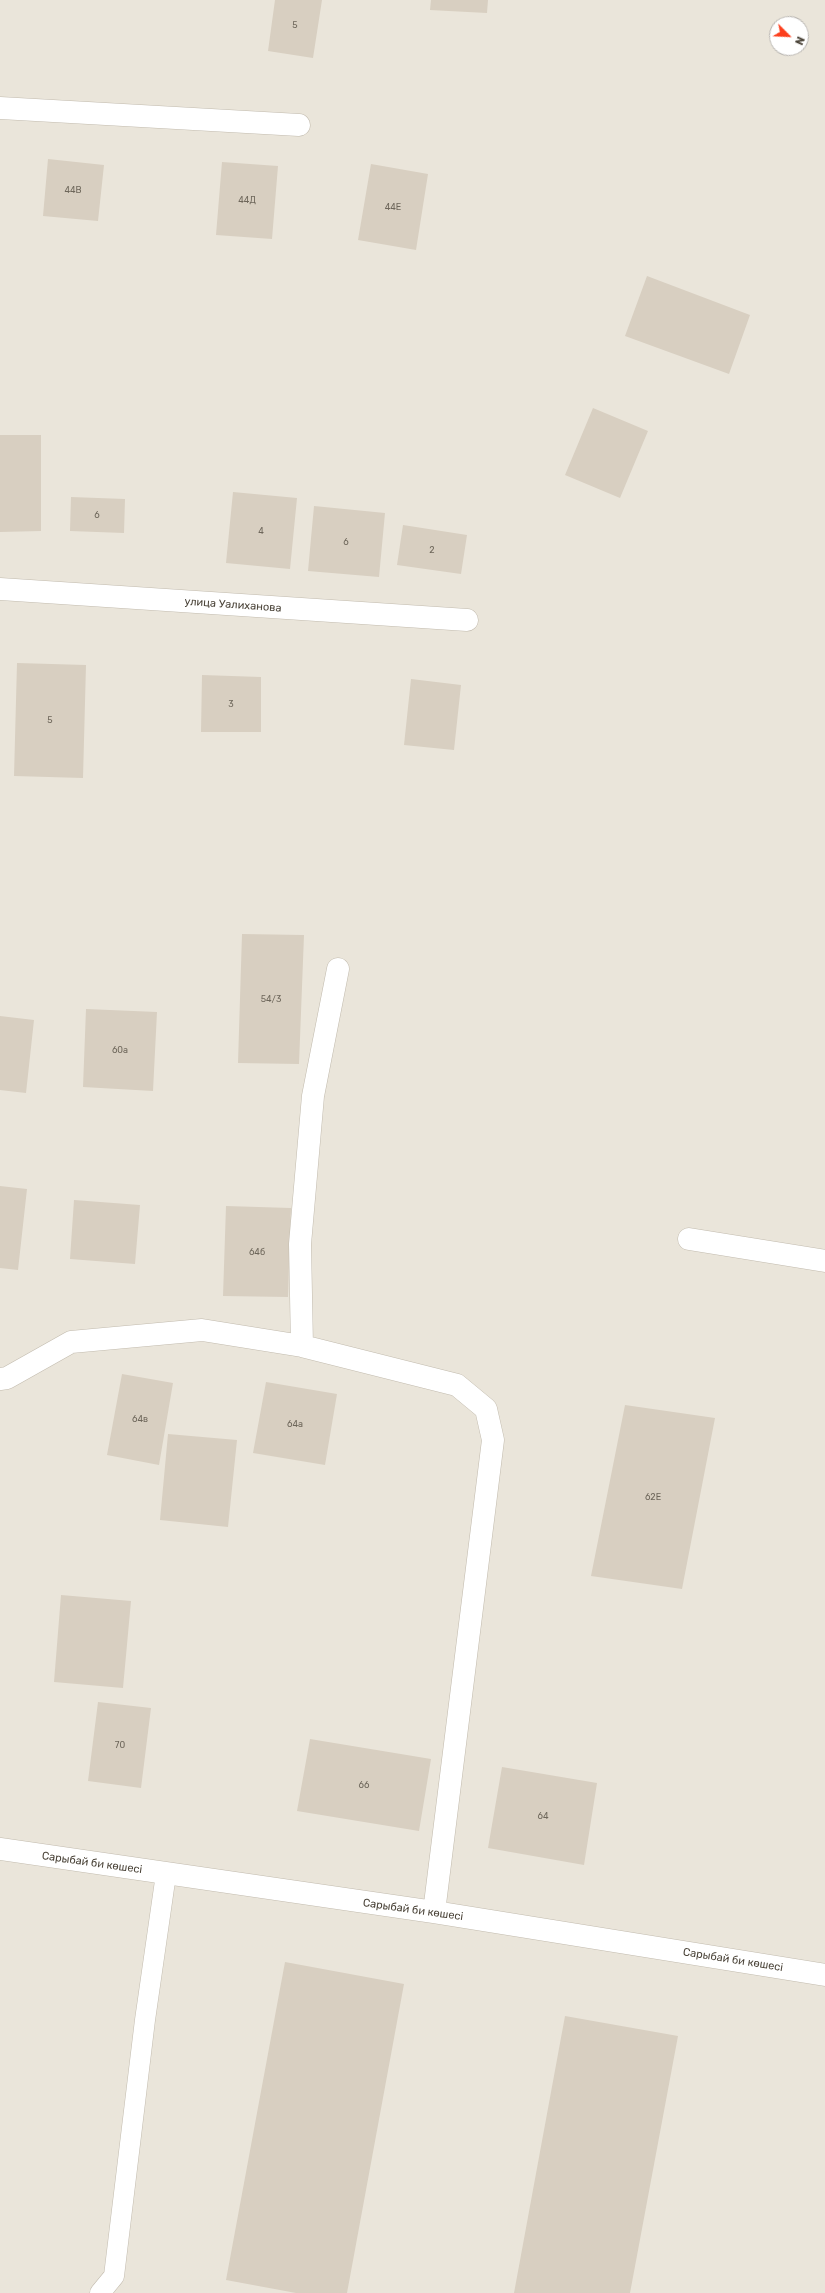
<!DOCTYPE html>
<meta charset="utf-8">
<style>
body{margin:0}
#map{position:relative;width:825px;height:2293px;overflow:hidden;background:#f6f3ec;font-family:Rubik,sans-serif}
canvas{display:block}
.north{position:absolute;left:769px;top:16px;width:40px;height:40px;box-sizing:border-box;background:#fff;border:1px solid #b7b4b0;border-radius:50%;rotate:114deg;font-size:11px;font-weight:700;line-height:16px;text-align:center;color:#4b4439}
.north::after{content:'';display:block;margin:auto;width:14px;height:18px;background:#fc3f1d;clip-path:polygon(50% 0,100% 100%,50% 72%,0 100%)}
</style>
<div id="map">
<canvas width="825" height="2293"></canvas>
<div class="north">N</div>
</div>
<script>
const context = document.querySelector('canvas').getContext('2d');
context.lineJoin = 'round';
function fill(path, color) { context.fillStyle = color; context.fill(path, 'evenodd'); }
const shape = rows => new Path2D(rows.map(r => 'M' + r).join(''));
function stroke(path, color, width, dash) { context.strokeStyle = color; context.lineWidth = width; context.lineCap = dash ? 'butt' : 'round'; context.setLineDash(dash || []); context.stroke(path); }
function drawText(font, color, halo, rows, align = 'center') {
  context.font = font + ' Rubik,sans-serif'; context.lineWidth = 4; context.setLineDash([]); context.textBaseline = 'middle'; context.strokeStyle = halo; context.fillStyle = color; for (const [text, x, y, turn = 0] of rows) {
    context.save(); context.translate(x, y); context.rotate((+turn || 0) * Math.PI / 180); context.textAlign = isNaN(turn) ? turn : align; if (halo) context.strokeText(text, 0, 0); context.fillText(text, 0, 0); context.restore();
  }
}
const residential = shape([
 [0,0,825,0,825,2293,0,2293],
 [777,24,801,24,801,48,777,48]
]);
const building = shape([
 [275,0,322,0,313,58,268,51],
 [431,0,488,0,487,13,430,10],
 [48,159,104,165,98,221,43,216],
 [222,162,278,166,272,239,216,235],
 [371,164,428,174,416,250,358,240],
 [647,276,750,315,729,374,625,336],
 [593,408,648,431,620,498,565,475],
 [0,435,41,435,41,531,0,532],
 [233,492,297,498,290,569,226,563],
 [71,497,125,499,124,533,70,531],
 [314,506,385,513,379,577,308,571],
 [403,525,467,535,461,574,397,565],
 [17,663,86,665,83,778,14,776],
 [202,675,261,677,261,732,201,732],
 [411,679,461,685,454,750,404,745],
 [242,934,304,935,299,1064,238,1063],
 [86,1009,157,1012,153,1091,83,1087],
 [0,1016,34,1020,26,1093,0,1090],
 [0,1186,27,1189,18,1270,0,1268],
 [74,1200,140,1205,135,1264,70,1259],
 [226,1206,291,1208,288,1297,223,1296],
 [122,1374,173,1383,159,1465,107,1455],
 [266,1382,337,1394,325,1465,253,1453],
 [625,1405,715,1418,682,1589,591,1576],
 [168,1434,237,1440,228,1527,160,1520],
 [61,1595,131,1601,123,1688,54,1682],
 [98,1702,151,1708,141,1788,88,1781],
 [310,1739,431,1759,419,1831,297,1811],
 [502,1767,597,1783,584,1865,488,1848],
 [285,1962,404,1984,347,2293,296,2293,226,2280],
 [565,2016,678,2036,630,2293,514,2293]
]);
const lane = shape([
 [100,2293,114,2276,145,2020,166,1874]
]);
const street = shape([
 [0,108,299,125],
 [0,589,467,620],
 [689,1239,825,1261],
 [302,1346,300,1244,313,1096,338,969],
 [0,1379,7,1378,71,1342,202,1330,302,1346,457,1385,486,1409,493,1440,434,1912],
 [0,1849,434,1912,825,1975]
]);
const numberNames = [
 ["5",295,25],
 ["44В",73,190],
 ["44Д",247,200],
 ["44Е",393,207],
 ["6",97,515],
 ["4",261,531],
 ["6",346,542],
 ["2",432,550],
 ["3",231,704],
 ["5",50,720],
 ["54/3",271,999],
 ["60а",120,1050],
 ["64б",257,1252],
 ["64в",140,1419],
 ["64а",295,1424],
 ["62Е",653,1497],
 ["70",120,1745],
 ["66",364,1785],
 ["64",543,1816]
];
const streetNames = [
 ["улица Уалиханова",233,605,4],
 ["Сарыбай би көшесі",92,1863,8],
 ["Сарыбай би көшесі",413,1910,8],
 ["Сарыбай би көшесі",733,1960,9]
];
fill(residential, '#eae5da');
fill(building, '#d8cfc1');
stroke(lane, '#c2bbae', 21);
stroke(street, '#c2bbae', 23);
stroke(lane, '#fff', 20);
stroke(street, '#fff', 22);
drawText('9px', '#6e675b', null, numberNames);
drawText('11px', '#4b4439', '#fff', streetNames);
</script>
